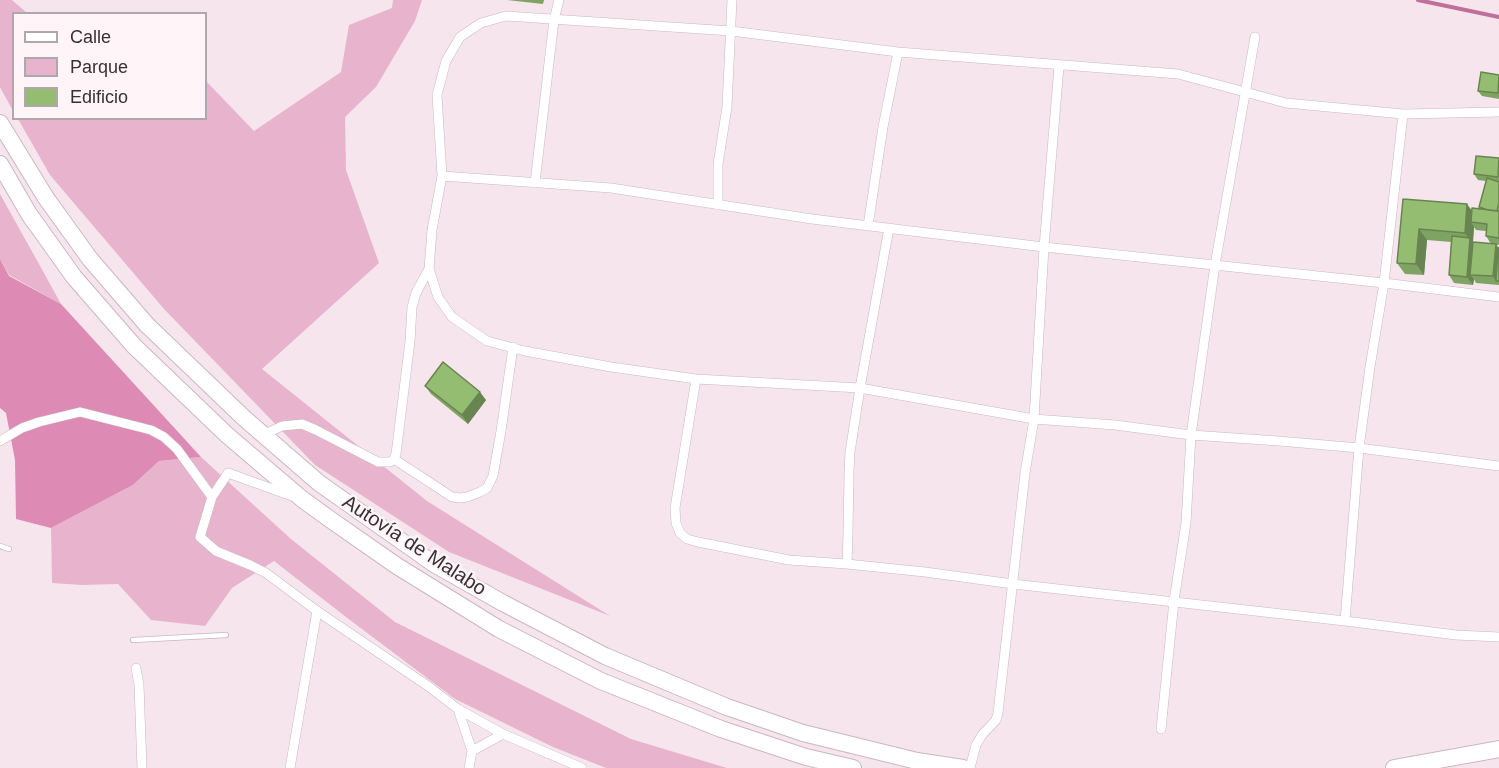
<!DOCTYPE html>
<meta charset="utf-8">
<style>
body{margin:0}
#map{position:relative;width:1499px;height:768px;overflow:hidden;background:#f6e5ed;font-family:Helvetica,sans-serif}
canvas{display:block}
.legend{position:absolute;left:12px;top:12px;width:195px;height:108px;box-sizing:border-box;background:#fff5f9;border:2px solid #afa7aa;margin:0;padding:8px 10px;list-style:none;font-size:18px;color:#383134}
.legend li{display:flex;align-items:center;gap:12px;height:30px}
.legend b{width:30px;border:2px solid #afa7aa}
</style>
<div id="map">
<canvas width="1499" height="768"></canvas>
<ul class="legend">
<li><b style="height:8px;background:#fff"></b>Calle</li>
<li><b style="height:16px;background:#e8b4cd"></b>Parque</li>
<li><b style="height:16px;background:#94bd72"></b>Edificio</li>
</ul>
</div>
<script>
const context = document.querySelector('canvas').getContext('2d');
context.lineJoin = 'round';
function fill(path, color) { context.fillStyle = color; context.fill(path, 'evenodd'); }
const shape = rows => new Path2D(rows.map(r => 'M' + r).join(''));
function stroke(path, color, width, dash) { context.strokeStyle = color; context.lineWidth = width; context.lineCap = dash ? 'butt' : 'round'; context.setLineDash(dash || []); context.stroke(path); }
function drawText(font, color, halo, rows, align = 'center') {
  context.font = font + ' Helvetica,sans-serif'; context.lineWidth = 5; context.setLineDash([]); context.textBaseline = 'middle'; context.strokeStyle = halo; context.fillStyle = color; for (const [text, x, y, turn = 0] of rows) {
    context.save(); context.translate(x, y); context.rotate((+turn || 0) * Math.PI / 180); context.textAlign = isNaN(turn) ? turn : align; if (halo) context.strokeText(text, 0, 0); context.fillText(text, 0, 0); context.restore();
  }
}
const green = shape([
 [0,0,12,0,27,13,14,14,13,111,0,87],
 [393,0,422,0,415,21,376,87,345,117,346,170,379,263,262,369,427,501,610,616,449,552,315,465,164,309,50,175,18,119,206,118,206,81,254,131,341,72,349,25,392,8],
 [0,194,44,273,61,304,9,275,0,259],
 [201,457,291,539,395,622,631,739,727,768,606,768,553,747,455,699,346,617,274,561,232,588,205,626,151,620,118,584,82,585,52,583,51,528,133,485,159,461]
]);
const forest = shape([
 [0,259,9,276,61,304,201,457,159,461,133,485,51,528,16,519,15,460,6,413,0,408]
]);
const stream = shape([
 [1418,0,1499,17]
]);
const service = shape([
 [0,546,9,549],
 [133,640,226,635]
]);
const minor = shape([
 [1499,112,1403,114,1286,103,1178,74,898,52,731,31,506,16,481,23,460,37,446,61,437,95,442,176,432,230,429,269,438,297,452,317,487,341,525,351,611,367,696,379,860,388,1034,419,1115,425,1191,435,1279,441,1359,448,1499,466],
 [442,176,611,188,812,219,1044,247,1384,283,1499,297],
 [535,183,554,20,559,0],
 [718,205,718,164,727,107,732,0],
 [868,226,883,127,898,52],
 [696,379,675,508,676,523,680,533,687,539,698,542,789,560,847,564,848,534,849,472,850,452,860,388,889,228],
 [263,435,282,426,302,424,316,430,378,462,390,462,394,459,396,454,410,341,412,307,416,293,429,269],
 [0,441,22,428,39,422,80,412,151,430,164,437,177,449,212,497,200,537,216,551,250,565,266,573,317,611,428,686,458,709,503,734,582,768],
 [394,459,452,497,460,498,467,497,480,492,487,488,493,476,501,431,513,347],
 [212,497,228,473,292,496],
 [847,564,925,572,1013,584,1345,621,1456,635,1499,637],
 [1345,621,1359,448,1370,367,1384,283,1403,114],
 [136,668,139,685,142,768],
 [458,709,472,751,469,768],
 [1161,729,1174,601,1186,523,1191,435,1215,265,1255,37],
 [472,751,503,734],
 [290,768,317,611],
 [970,768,976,745,982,735,996,720,998,713,1025,473,1034,419,1044,247,1059,66]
]);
const trunk = shape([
 [0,123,46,198,90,259,147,325,244,418,319,483,434,564,503,603,605,656,727,707,803,733,917,761,963,768],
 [0,164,29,214,74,277,134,346,227,435,302,499,331,520,397,566,499,629,601,681,721,729,806,757,853,768],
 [1394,768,1499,749]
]);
const wall = shape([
 [507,0,544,0,543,4],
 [1499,75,1499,99,1482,96,1478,91],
 [1499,158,1499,245,1496,245,1499,248,1499,285,1476,283,1474,279,1473,285,1454,283,1449,275,1451,242,1427,240,1424,275,1405,274,1397,263,1403,199,1472,211,1480,209,1479,207,1486,181,1478,180,1474,174],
 [1474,227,1476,230,1486,231,1486,236,1491,244,1473,242,1473,241],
 [425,386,486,400,468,424,431,394]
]);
const shadedWall = shape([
 [1467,204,1475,215,1471,222,1474,227,1473,241,1476,246,1470,275,1474,279,1473,285,1467,277,1470,241,1465,233],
 [1419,229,1427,240,1424,275,1416,264],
 [1496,244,1499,249,1496,281,1493,276],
 [480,392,486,400,468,424,462,415]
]);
const building = shape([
 [1481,72,1499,75,1498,93,1478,91,1481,72],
 [1476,156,1499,158,1498,177,1474,174,1476,156],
 [1487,178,1499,182,1499,203,1497,211,1488,210,1479,207,1487,178],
 [1403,199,1467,204,1465,233,1419,229,1416,264,1397,263,1403,199],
 [1472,208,1499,211,1499,238,1486,236,1487,224,1471,222,1472,208],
 [1452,236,1470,238,1467,277,1449,275,1452,236],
 [1473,242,1496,244,1493,276,1470,275,1473,242],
 [1498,248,1499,248,1499,281,1496,281,1498,248],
 [443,362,480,392,462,415,425,386,443,362]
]);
const streetNames = [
 ["Autovía de Malabo",414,546,33]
];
fill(green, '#e8b4cd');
fill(forest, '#dd8bb5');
stroke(stream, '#bf709a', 4);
stroke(service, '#c9b8c0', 6);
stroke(minor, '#c9b8c0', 10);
stroke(trunk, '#c9b8c0', 18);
stroke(service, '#fff', 4.5);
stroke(minor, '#fff', 9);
stroke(trunk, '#fff', 16);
fill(wall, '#7fa362');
fill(shadedWall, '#688450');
fill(building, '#94bd72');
stroke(building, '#688450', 1.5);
drawText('20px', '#383134', '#fff5f9', streetNames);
</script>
